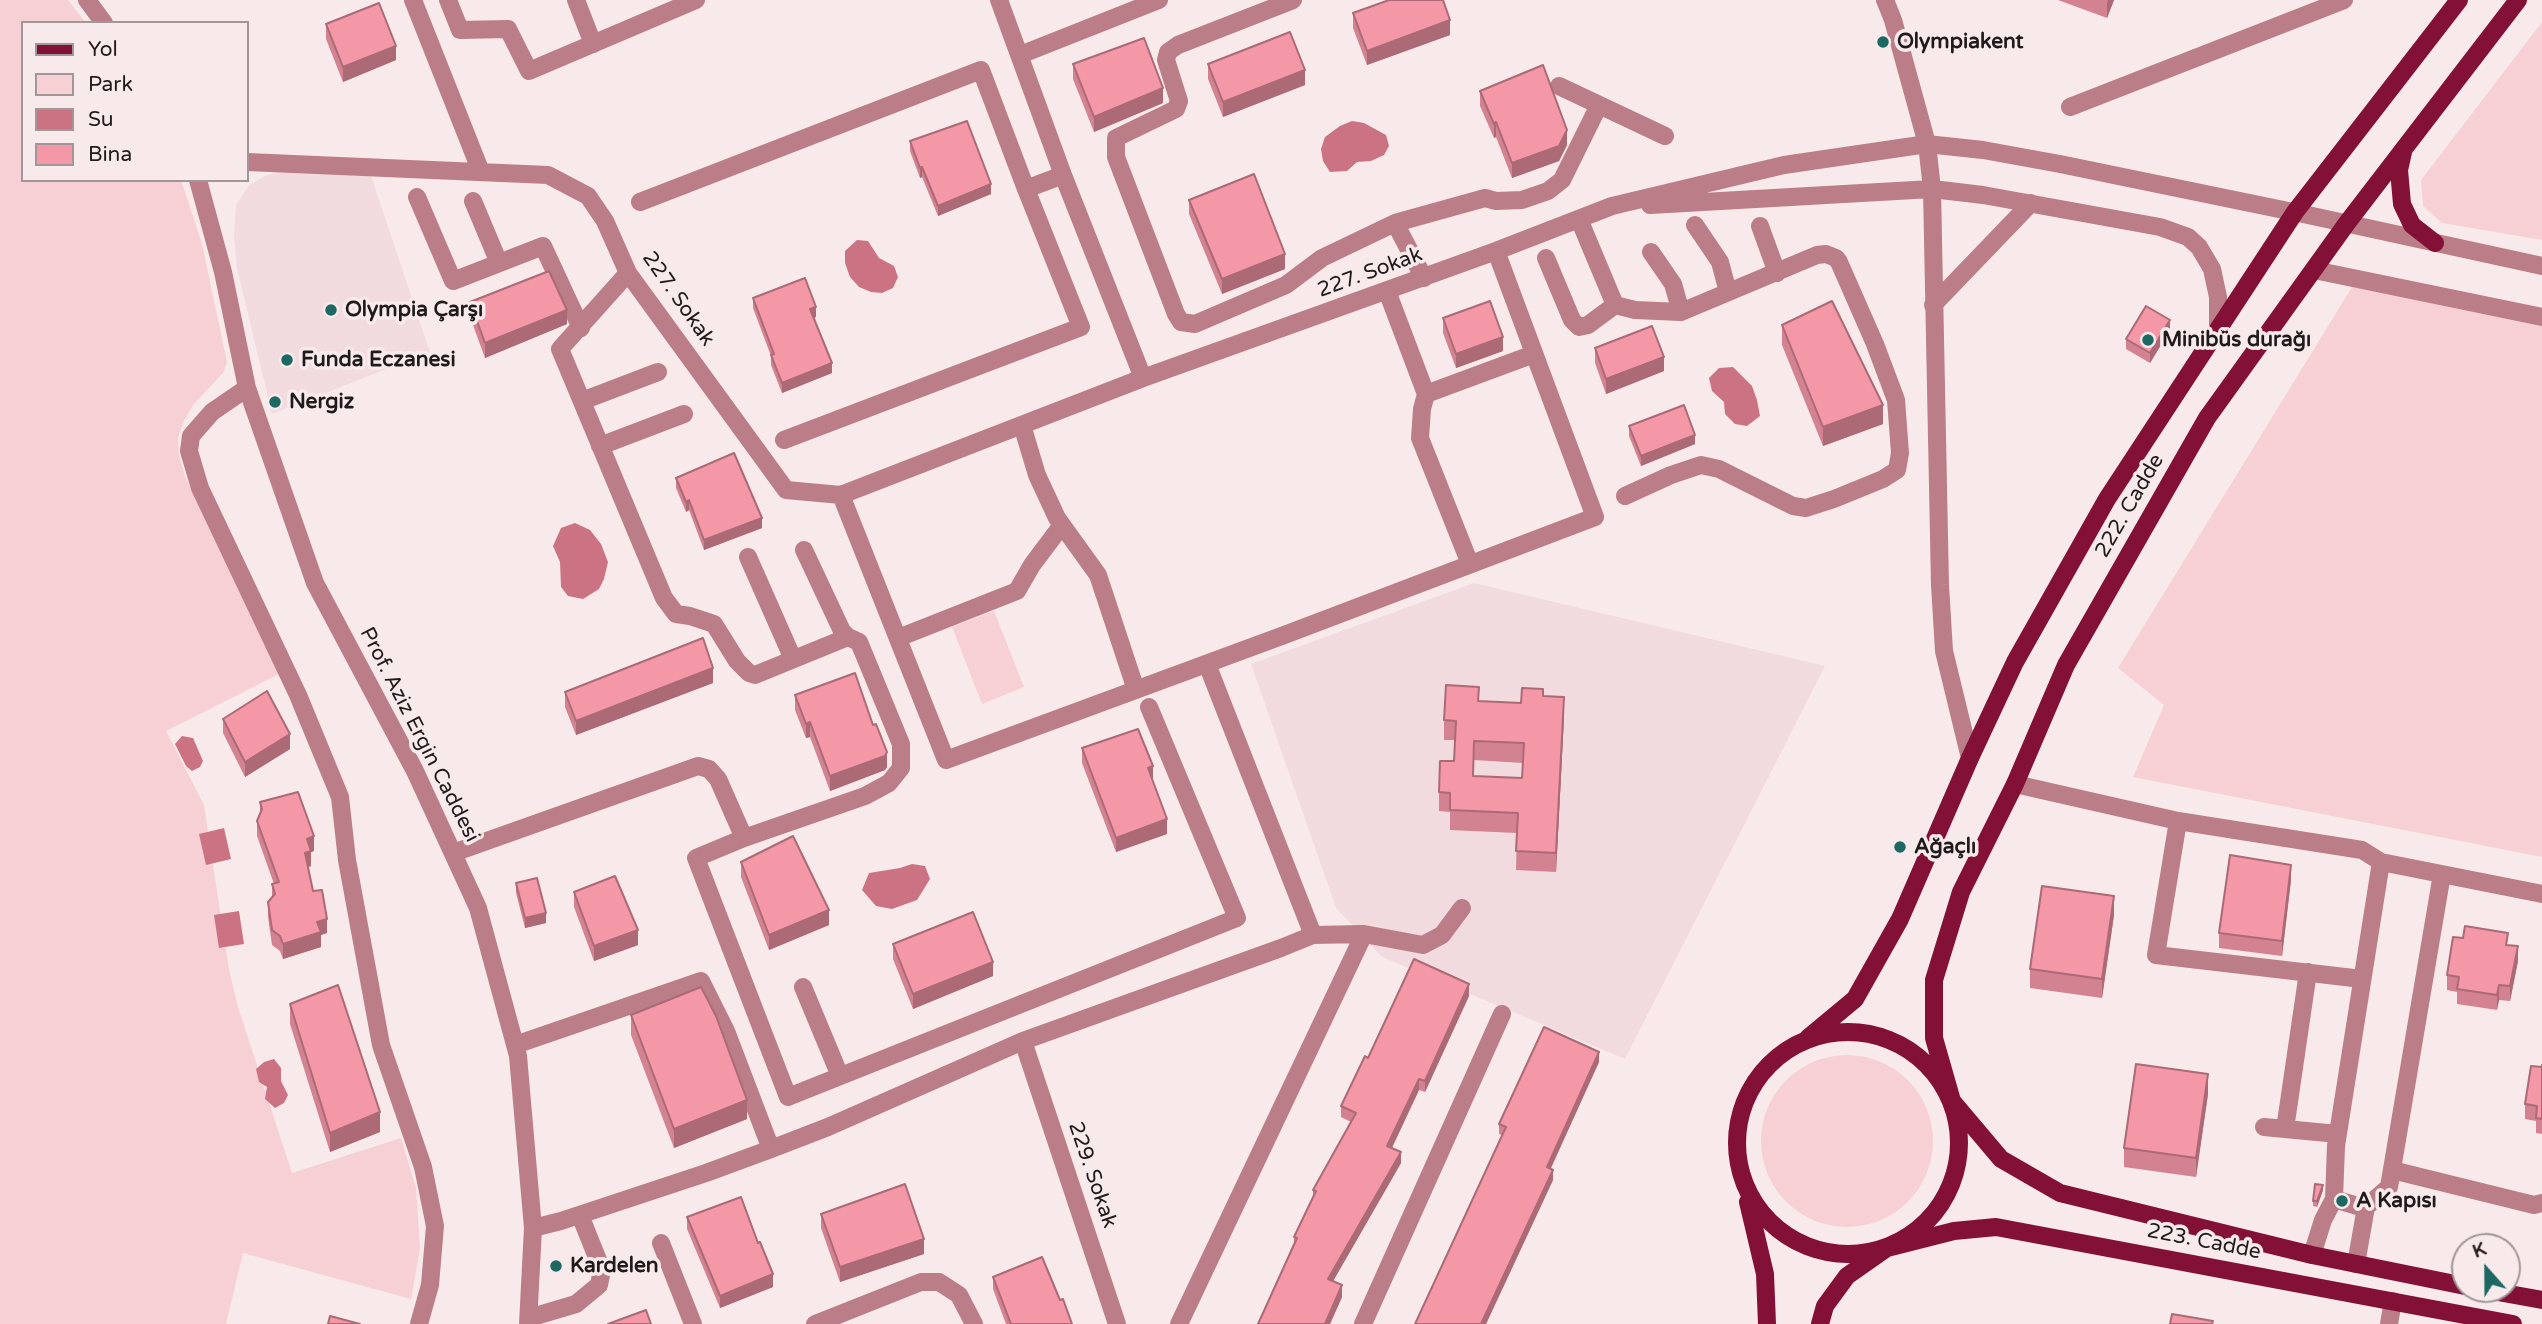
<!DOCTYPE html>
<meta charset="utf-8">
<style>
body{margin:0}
#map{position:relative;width:2542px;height:1324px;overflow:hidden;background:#f8eaeb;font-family:"Varela Round",sans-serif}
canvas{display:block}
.legend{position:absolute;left:21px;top:21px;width:228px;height:161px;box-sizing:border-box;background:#f8eaeb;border:2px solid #a19798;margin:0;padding:9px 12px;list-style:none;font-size:21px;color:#1f1a1b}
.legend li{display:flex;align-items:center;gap:14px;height:35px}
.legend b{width:35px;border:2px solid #a19798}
.north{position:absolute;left:2451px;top:1233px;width:70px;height:70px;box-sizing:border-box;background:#f8eaeb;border:2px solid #a19798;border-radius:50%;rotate:339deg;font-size:19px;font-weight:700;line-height:28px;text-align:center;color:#1f1a1b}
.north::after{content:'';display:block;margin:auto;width:24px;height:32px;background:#1d6863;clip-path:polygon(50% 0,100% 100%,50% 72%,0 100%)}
</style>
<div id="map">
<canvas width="2542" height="1324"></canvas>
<ul class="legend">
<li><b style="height:9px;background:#821037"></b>Yol</li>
<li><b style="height:19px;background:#f6d0d5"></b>Park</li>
<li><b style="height:19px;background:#cb7283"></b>Su</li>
<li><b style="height:19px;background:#f497a7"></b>Bina</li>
</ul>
<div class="north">K</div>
</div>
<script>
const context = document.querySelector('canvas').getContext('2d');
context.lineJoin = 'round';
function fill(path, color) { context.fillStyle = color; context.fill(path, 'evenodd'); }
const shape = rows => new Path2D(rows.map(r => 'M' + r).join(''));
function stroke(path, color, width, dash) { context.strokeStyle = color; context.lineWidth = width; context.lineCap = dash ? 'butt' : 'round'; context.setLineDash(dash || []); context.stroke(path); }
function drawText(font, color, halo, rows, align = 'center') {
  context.font = font + ' "Varela Round",sans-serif'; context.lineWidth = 7; context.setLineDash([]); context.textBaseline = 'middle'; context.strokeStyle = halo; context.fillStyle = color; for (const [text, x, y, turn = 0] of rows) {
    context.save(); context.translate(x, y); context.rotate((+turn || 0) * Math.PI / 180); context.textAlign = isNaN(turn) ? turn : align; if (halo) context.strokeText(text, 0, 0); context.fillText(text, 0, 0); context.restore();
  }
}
const built = shape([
 [283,171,371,176,430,352,272,414,237,268,234,235,236,205,249,185,265,176],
 [1474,583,1825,666,1625,1059,1382,957,1336,908,1251,664]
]);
const green = shape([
 [0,0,68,0,86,23,23,23,23,180,181,180,202,244,227,362,223,373,193,405,184,421,178,437,179,456,185,476,279,674,166,731,204,805,229,970,238,1007,292,1173,401,1138,416,1188,420,1248,411,1299,243,1253,226,1324,0,1324],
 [2542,22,2542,240,2442,223,2423,206,2421,180],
 [2352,287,2542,318,2542,857,2133,777,2164,705,2118,668],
 [994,611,1024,687,982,704,952,627],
 '1761 1141a86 86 0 1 1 172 0a86 86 0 1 1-172 0Z'
]);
const water = shape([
 [1352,121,1364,123,1386,135,1389,146,1384,155,1371,161,1357,162,1347,171,1330,172,1323,161,1321,149,1325,137,1340,126],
 [857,240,868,241,879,258,894,266,898,277,893,288,882,293,871,292,859,287,850,277,845,263,845,251],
 [1733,367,1752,386,1757,400,1760,416,1747,426,1735,424,1725,414,1724,402,1712,391,1709,378,1719,368],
 [575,523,590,530,601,544,608,562,604,579,599,589,583,599,568,596,561,587,560,562,553,546,561,528],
 [182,736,193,738,203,761,200,767,192,771,186,766,175,744],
 [224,828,231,859,206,865,199,834],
 [912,864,925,866,930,879,917,900,892,909,876,906,862,890,869,873,900,868],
 [239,911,244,944,219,948,214,915],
 [274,1059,281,1068,281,1081,288,1095,284,1103,275,1108,265,1099,267,1087,259,1082,256,1069,264,1062]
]);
const minor = shape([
 [87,0,104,23],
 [413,0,481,172],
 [448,0,460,30,508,29,529,71,696,0],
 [576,0,593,44],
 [999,0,1063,175,1143,378],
 [1293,0,1178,45,1168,52,1166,60,1179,101,1176,109,1116,138,1116,157,1176,314,1181,322,1195,324,1286,285,1322,258,1395,223,1424,278],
 [1885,0,1893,20,1927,144,1932,189,1940,585,1944,651,1970,758],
 [1020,55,1159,0],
 [1559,86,1665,136],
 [2070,107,2344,0],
 [247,162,548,175,588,196,605,221,628,273,786,490,841,495,1143,378,1496,251,1612,206,1784,165,1927,144,1983,150,2060,164,2308,215,2542,266],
 [198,180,223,272,247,388,315,583,415,771,478,908,518,1056,533,1228,528,1324],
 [417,197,453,281,543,246,581,328],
 [473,201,499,263],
 [640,202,981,70,1026,189],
 [1650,205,1932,189,1983,195,2160,227,2188,237,2199,247,2212,269,2218,297,2218,327],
 [1579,219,1615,305,1635,310,1681,312,1817,255,1826,254,1836,258,1839,262,1875,344,1896,400,1900,453,1897,470,1883,479,1834,499,1806,508,1793,506,1719,469,1701,465,1671,475,1625,496],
 [1395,223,1485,198,1496,201,1522,200,1548,191,1562,180,1599,105],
 [1695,225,1720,262,1728,292],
 [1760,226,1777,273],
 [1651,252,1673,284,1681,312],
 [1546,258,1572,320,1579,327,1588,325,1615,305],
 [2314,270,2542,317],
 [628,273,560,349,664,598,676,614,690,616,714,624,737,661,749,673,755,675,848,637],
 [1387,291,1426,394,1422,409,1420,438,1470,564],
 [1933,305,2031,203],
 [247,388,212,412,191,436,189,451,200,488,298,695,340,797,347,860,381,1045,423,1167,435,1226,430,1285,419,1324],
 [1426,394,1534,354],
 [582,401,658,372],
 [1022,425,1037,475,1057,518,1098,575,1136,690],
 [784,440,1081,327,1026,189,1063,175],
 [600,446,684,414],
 [841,495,946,760,1287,634,1595,517,1496,251],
 [748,557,793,659],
 [898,638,1017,591,1032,565,1062,525],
 [1207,664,1313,935],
 [2015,784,2178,821,2362,850,2381,862,2542,894],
 [2178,821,2156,955,2362,979],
 [744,838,696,858,788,1097,1237,918,1149,707],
 [453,853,698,766,709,769,718,779,744,838,865,796,889,783,901,768,901,744,859,642,848,637,842,631,804,550],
 [2381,862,2336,1146,2334,1199,2361,1207,2366,1207,2389,1187,2442,874],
 [803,987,840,1076],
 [1023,1041,1117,1324],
 [515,1045,701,981,726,1031,771,1149],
 [2264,1127,2338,1134],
 [2285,1129,2308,972],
 [2392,1170,2534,1205,2542,1203],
 [533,1228,561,1221,706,1173,771,1149,828,1127,1023,1041,1281,948,1313,935,1364,934,1423,945,1442,935,1462,908],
 [661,1243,693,1324],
 [2312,1255,2323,1220,2334,1199],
 [2356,1264,2366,1207],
 [529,1318,576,1304,599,1285,602,1270,580,1215],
 [815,1324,921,1282,939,1282,959,1295,974,1324],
 [1179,1324,1364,934],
 [1363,1324,1502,1014],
 [2389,1324,2393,1301]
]);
const major = shape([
 [2403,152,2399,170,2402,204,2412,225,2435,243],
 '1737 1143a111 111 0 1 1 222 0a111 111 0 1 1-222 0Z',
 [1808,1038,1855,999,1900,919,1970,758,2015,662,2107,499,2295,212,2459,0],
 [1748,1202,1765,1274,1767,1324],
 [2465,1286,2312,1255,2060,1193,2001,1159,1952,1101,1934,1038,1934,980,1961,892,2015,784,2066,665,2207,418,2347,223,2518,0],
 [2481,1289,2542,1300],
 [1820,1324,1825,1306,1847,1276,1887,1248,1954,1231,1996,1227,2513,1324]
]);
const wall = shape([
 [2058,0,2114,0,2107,18],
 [1353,13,1450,35,1367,65,1353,28],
 [326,24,396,60,343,82,326,39],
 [1073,64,1163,103,1094,132,1073,79],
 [1208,64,1305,85,1223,117,1208,79],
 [1480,91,1567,145,1559,161,1512,178,1496,137,1494,138,1480,106],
 [910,141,991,194,938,216,922,177,920,178,910,151],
 [1189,200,1285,269,1222,294,1189,214],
 [753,298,816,317,814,318,832,373,782,393,771,365,771,356,753,308],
 [470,302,567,324,485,358,470,317],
 [1443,318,1503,351,1456,368,1443,333],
 [1782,325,1883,424,1823,446,1782,345],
 [2170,330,2150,363,2126,349,2126,339],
 [1595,348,1664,371,1606,394,1595,363],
 [1629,426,1695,444,1641,466,1629,436],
 [676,478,762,528,704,550,689,510,686,512,676,488],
 [713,683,576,735,565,707,565,692],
 [795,695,887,767,885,770,830,791,810,737,806,738,795,710],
 [1543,696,1564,717,1556,872,1516,870,1517,833,1450,830,1450,812,1439,811,1439,792,1454,761,1455,740,1444,740,1444,720,1479,701,1521,703],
 [1474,760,1523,763,1522,778,1474,776],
 [223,719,290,749,245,777,223,733],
 [1082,748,1153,781,1167,834,1116,852,1082,763],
 [260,802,314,851,311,852,311,866,308,867,313,891,327,933,321,935,321,947,283,959,280,951,272,945,268,917,268,902,272,898,272,884,274,884,257,836,257,821,260,813],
 [741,862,829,925,769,950,741,877],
 [2291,880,2282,956,2219,948,2219,933],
 [516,883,546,923,525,928,516,893],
 [574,892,638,945,594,961,574,907],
 [2114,915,2102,998,2030,988,2030,969],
 [893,944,993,976,913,1009,893,959],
 [2508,945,2518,961,2510,1001,2499,1000,2497,1010,2457,1004,2457,992,2447,990,2447,975],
 [1469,996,1425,1092,1419,1090,1392,1148,1401,1163,1333,1281,1342,1297,1330,1324,1258,1324,1294,1245,1294,1237,1313,1197,1313,1190,1351,1122,1341,1117,1341,1106,1368,1058],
 [290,1004,380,1132,330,1152,290,1024],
 [631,1015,747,1119,674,1148,631,1035],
 [1599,1062,1550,1169,1553,1180,1486,1324,1415,1324,1502,1135,1499,1134,1499,1124],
 [2542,1065,2542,1134,2536,1133,2536,1121,2525,1119,2525,1104],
 [2208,1094,2196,1177,2124,1167,2124,1148],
 [2323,1190,2317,1207,2313,1206,2313,1201],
 [821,1214,924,1254,840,1282,821,1228],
 [687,1217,773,1287,720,1308,687,1229],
 [993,1277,1060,1300,1072,1324,1006,1324,993,1289]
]);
const shadedWall = shape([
 [2108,0,2114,0,2107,18,2107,3],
 [1450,20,1450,35,1367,65,1367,51],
 [396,46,396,60,343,82,343,67],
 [1305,70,1305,85,1223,117,1223,102],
 [1163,88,1163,103,1094,132,1094,117],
 [1496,122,1496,137,1494,138,1494,124],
 [1567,130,1567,145,1559,161,1512,178,1512,163],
 [922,167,922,177,920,178,920,168],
 [991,184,991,194,938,216,938,206],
 [1285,254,1285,269,1222,294,1222,279],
 [816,307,816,317,810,319,810,309],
 [567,310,567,324,485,358,485,343],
 [2170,320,2170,330,2150,363,2150,353],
 [1503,337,1503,351,1456,368,1456,354],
 [1664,357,1664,371,1606,394,1606,379],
 [832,363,832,373,782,393,782,383],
 [1883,405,1883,424,1823,446,1823,427],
 [1695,435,1695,444,1641,466,1641,456],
 [689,500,689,510,686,512,686,502],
 [762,518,762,528,704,550,704,540],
 [713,668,713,683,576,735,576,721],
 [1564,697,1564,717,1556,872,1556,853],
 [810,722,810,737,806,738,806,724],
 [290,734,290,749,245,777,245,762],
 [887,752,887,767,885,770,830,791,830,776],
 [1153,766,1153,781,1148,768],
 [1167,819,1167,834,1116,852,1116,838],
 [314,836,314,851,311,852,311,866,305,868,305,853,307,839],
 [2291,865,2291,880,2282,956,2282,941],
 [2114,896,2114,915,2102,998,2102,979],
 [829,910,829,925,769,950,769,935],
 [546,913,546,923,525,928,525,918],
 [327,919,327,933,321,935,321,947,283,959,283,944,317,922],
 [638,930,638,945,594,961,594,946],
 [2518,946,2518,961,2510,1001,2510,986],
 [993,962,993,976,913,1009,913,994],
 [1469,984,1469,996,1425,1092,1425,1081],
 [2499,985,2499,1000,2497,1010,2497,995],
 [1599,1052,1599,1062,1547,1177,1547,1167],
 [2208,1074,2208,1094,2196,1177,2196,1158],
 [1419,1079,1419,1090,1387,1158,1387,1146],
 [747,1100,747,1119,674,1148,674,1129],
 [380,1112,380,1132,330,1152,330,1133],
 [1401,1152,1401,1163,1328,1290,1328,1279],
 [1553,1170,1553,1180,1486,1324,1481,1324],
 [2323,1185,2323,1190,2317,1207,2317,1201],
 [924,1239,924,1254,840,1282,840,1267],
 [773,1274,773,1287,720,1308,720,1296],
 [1342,1285,1342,1297,1330,1324,1325,1324]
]);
const building = shape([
 [1389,0,1443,0,1450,20,1367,51,1353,13,1389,0],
 [379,3,396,46,343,67,326,24,379,3],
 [1290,32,1305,70,1223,102,1208,64,1290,32],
 [1144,38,1163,88,1094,117,1073,64,1144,38],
 [1543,65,1567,130,1559,146,1512,163,1496,122,1494,124,1480,91,1543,65],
 [967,121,991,184,938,206,922,167,920,168,910,141,967,121],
 [1254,174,1285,254,1222,279,1189,200,1254,174],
 [549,271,567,310,485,343,470,302,549,271],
 [805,278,816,307,810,309,832,363,782,383,771,355,774,354,753,298,805,278],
 [1490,301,1503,337,1456,354,1443,318,1490,301],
 [1832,301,1883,405,1823,427,1782,325,1832,301],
 [2146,306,2170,320,2150,353,2126,339,2146,306],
 [1652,326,1664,357,1606,379,1595,348,1652,326],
 [1684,405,1695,435,1641,456,1629,426,1684,405],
 [734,453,762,518,704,540,689,500,686,502,676,478,734,453],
 [703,638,713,668,576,721,565,692,703,638],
 [855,673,873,725,876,724,887,752,885,756,830,776,810,722,806,724,795,695,855,673],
 [1446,685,1479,687,1478,701,1521,703,1522,688,1543,689,1543,696,1564,697,1556,853,1516,851,1518,813,1450,810,1450,793,1439,792,1440,761,1454,761,1456,721,1444,720,1446,685],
 [1474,741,1524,743,1522,778,1473,776,1474,741],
 [267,691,290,734,245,762,223,719,267,691],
 [1138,729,1153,766,1148,768,1167,819,1116,838,1082,748,1138,729],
 [298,792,314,836,307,839,311,851,305,853,313,891,322,890,327,919,317,922,321,932,283,944,280,936,272,930,268,902,275,894,272,884,279,882,257,821,262,809,260,802,298,792],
 [793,836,829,910,769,935,741,862,793,836],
 [2230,855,2291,865,2282,941,2219,933,2230,855],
 [615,876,638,930,594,946,574,892,615,876],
 [537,878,546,913,525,918,516,883,537,878],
 [2042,886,2114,896,2102,979,2030,969,2042,886],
 [973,912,993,962,913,994,893,944,973,912],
 [2465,926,2508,933,2506,945,2518,946,2510,986,2499,985,2497,995,2457,989,2459,977,2447,975,2453,937,2463,938,2465,926],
 [1414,959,1469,984,1425,1081,1419,1079,1387,1146,1401,1152,1328,1279,1342,1285,1325,1324,1258,1324,1297,1238,1294,1237,1316,1191,1313,1190,1356,1113,1341,1106,1365,1056,1368,1058,1414,959],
 [338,985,380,1112,330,1133,290,1004,338,985],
 [701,987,716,1016,747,1100,674,1129,631,1015,701,987],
 [1544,1027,1599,1052,1547,1167,1553,1170,1481,1324,1415,1324,1506,1127,1499,1124,1544,1027],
 [2136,1064,2208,1074,2196,1158,2124,1148,2136,1064],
 [2542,1065,2542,1119,2536,1118,2537,1106,2525,1104,2531,1066,2542,1067,2542,1065],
 [905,1184,924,1239,840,1267,821,1214,905,1184],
 [2315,1184,2323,1185,2317,1201,2313,1201,2315,1184],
 [741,1197,758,1243,760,1242,773,1274,720,1296,687,1217,741,1197],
 [1042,1257,1060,1300,1063,1299,1072,1324,1011,1324,993,1277,1042,1257],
 [646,1310,651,1324,608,1324,646,1310],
 [2172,1314,2213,1321,2212,1324,2170,1324,2172,1314],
 [330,1316,360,1324,328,1324,330,1316]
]);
const markers = [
 [1883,42,7,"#1d6863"],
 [331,310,7,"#1d6863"],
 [2148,340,7,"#1d6863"],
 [287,360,7,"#1d6863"],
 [275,402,7,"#1d6863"],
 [1900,847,7,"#1d6863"],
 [2342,1201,7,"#1d6863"],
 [556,1266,7,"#1d6863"]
];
const poiNames = [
 ["Olympiakent",1897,42],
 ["Olympia Çarşı",345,310],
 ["Minibüs durağı",2162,340],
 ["Funda Eczanesi",301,360],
 ["Nergiz",289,402],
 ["Ağaçlı",1914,847],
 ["A Kapısı",2356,1201],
 ["Kardelen",570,1266]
];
const streetNames = [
 ["227. Sokak",1370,273,-20],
 ["227. Sokak",678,299,55],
 ["222. Cadde",2130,506,-60],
 ["Prof. Aziz Ergin Caddesi",419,735,63],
 ["229. Sokak",1092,1175,71],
 ["223. Cadde",2204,1242,11]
];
fill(built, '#f2dbde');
fill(green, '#f6d0d5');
fill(water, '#cb7283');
stroke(minor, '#bb7d87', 18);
stroke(major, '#821037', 18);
fill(wall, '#d28290');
fill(shadedWall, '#ab6a75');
fill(building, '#f497a7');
stroke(building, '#ab6a75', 2);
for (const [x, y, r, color] of markers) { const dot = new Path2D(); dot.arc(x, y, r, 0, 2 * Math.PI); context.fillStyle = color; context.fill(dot); stroke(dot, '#f8eaeb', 2.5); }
drawText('bold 21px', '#1f1a1b', '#f8eaeb', poiNames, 'left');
drawText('21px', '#1f1a1b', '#f8eaeb', streetNames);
</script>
